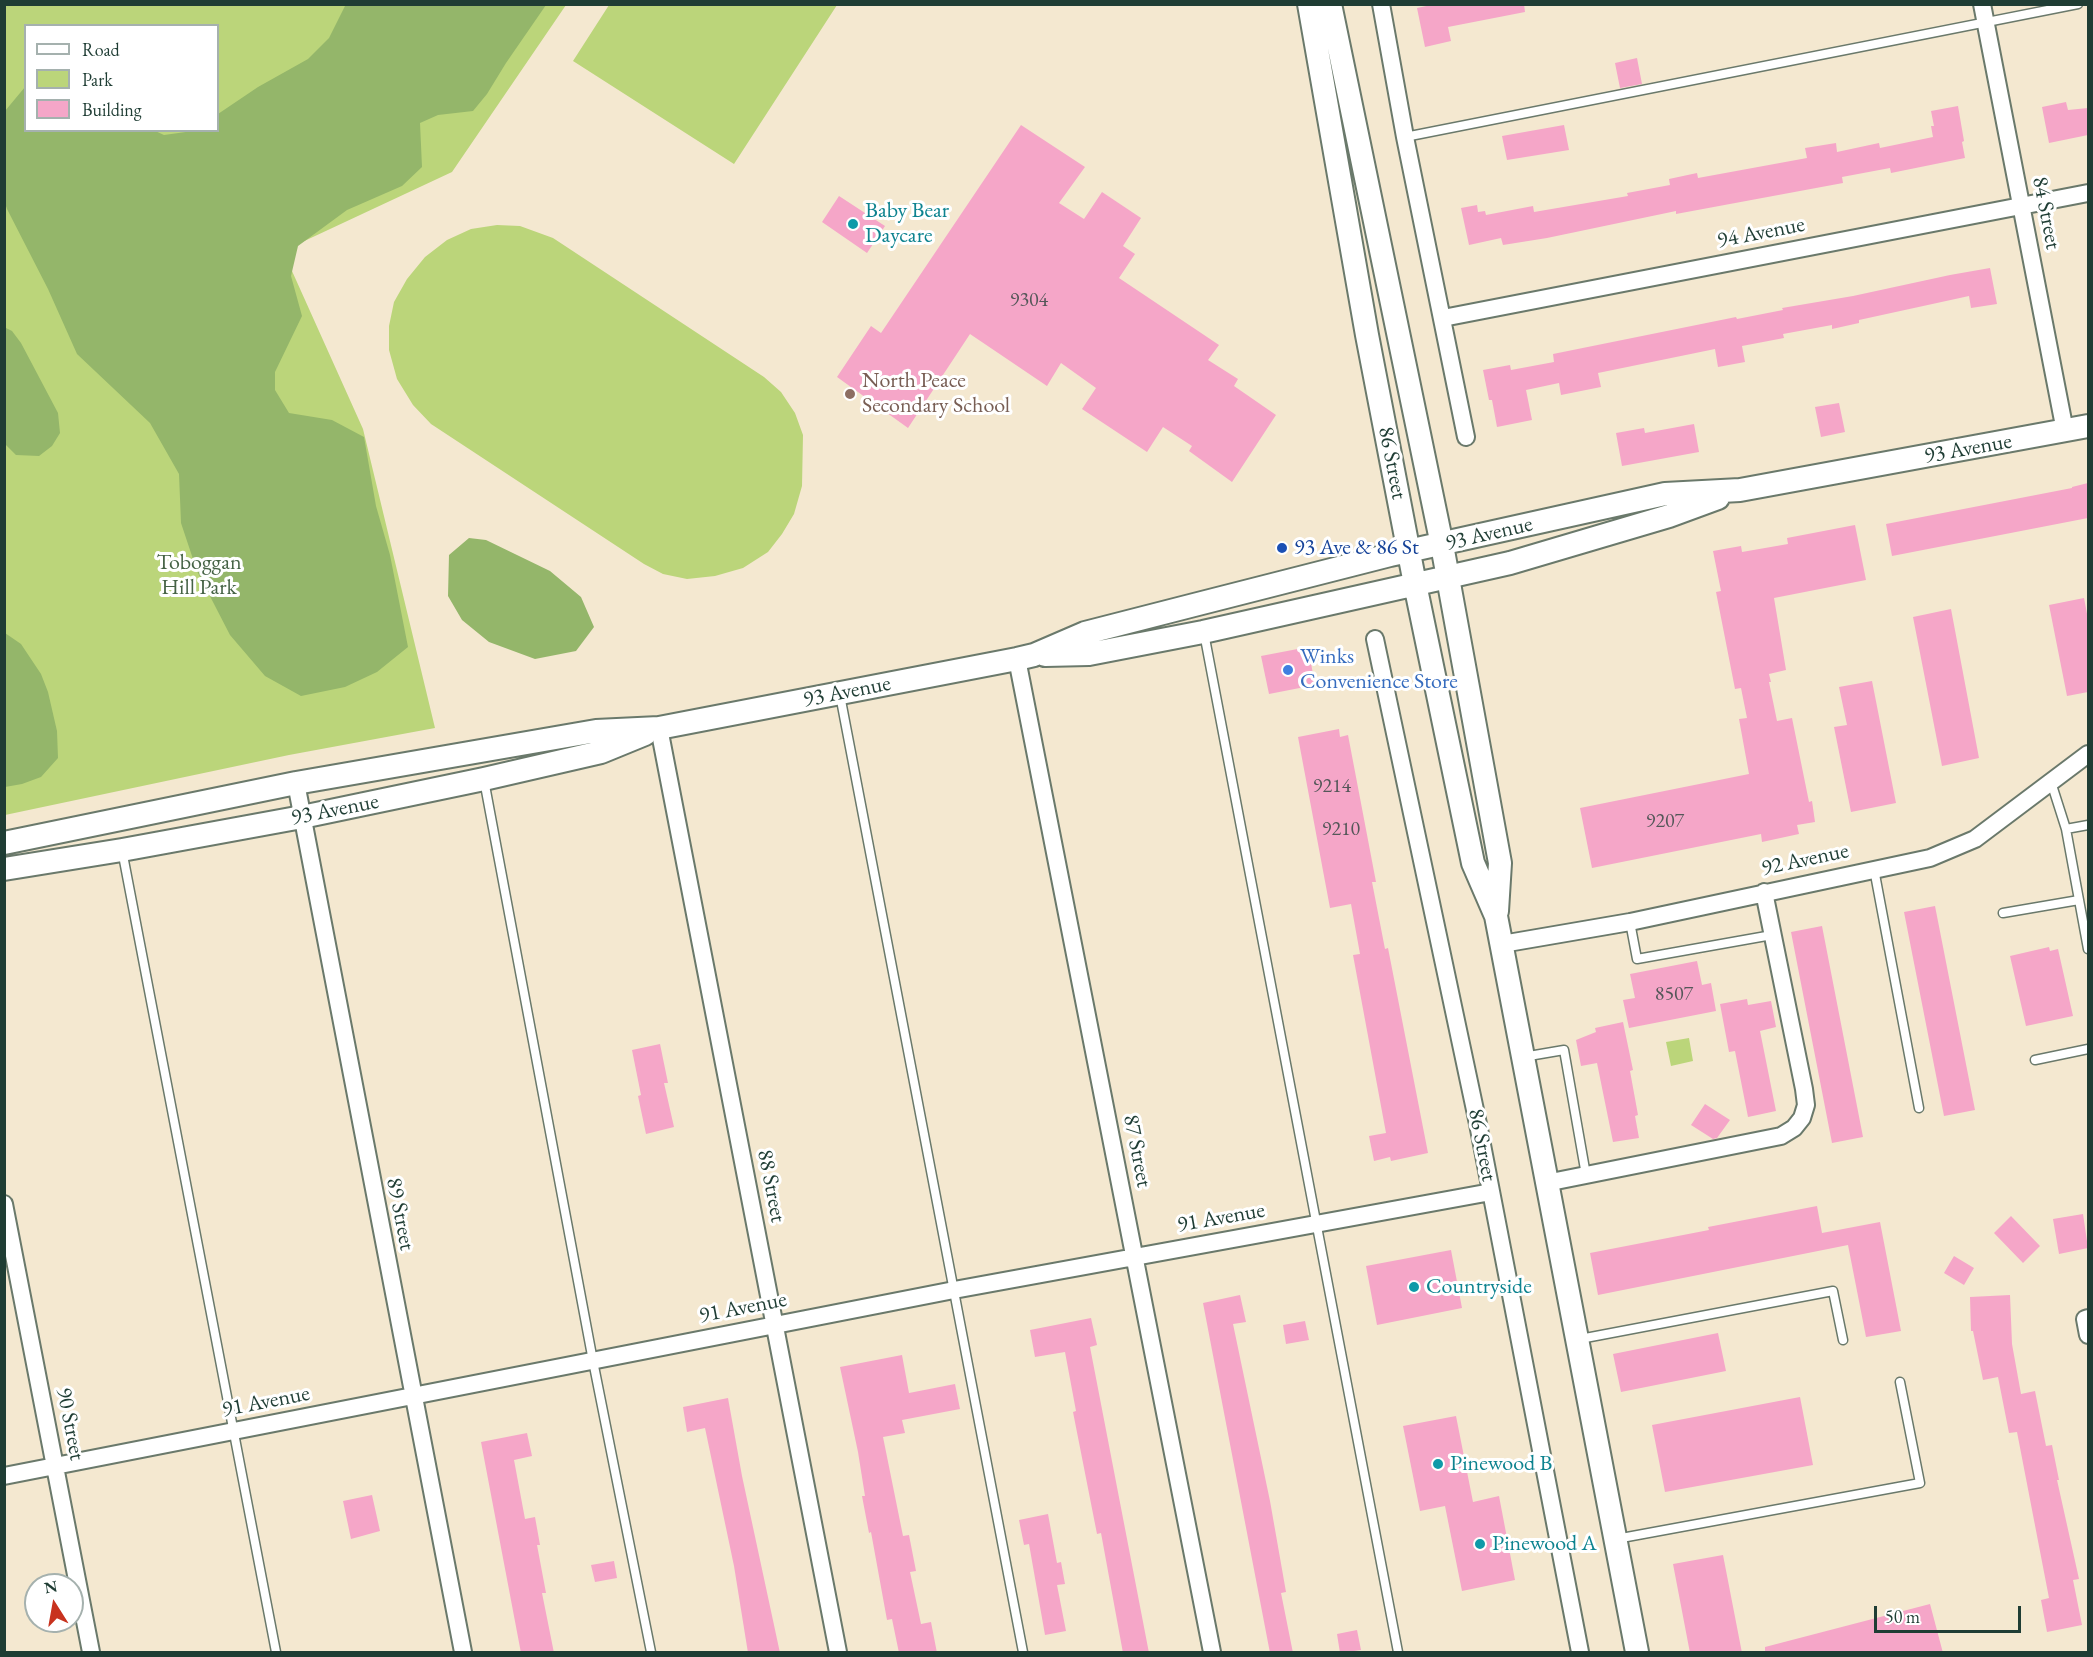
<!DOCTYPE html>
<style>
body{margin:0}
#map{position:relative;width:2093px;height:1657px;overflow:hidden;background:#f4e8d0;font-family:"EB Garamond",serif}
canvas{display:block}
.frame{position:absolute;inset:0;border:6px solid #1f3d34;pointer-events:none}
.legend{position:absolute;left:24px;top:24px;width:195px;height:108px;box-sizing:border-box;background:#fff;border:2px solid #a5b1ae;margin:0;padding:8px 10px;list-style:none;font-size:18px;color:#1f3d34}
.legend li{display:flex;align-items:center;gap:12px;height:30px}
.legend b{width:30px;border:2px solid #a5b1ae}
.north{position:absolute;left:24px;top:1573px;width:60px;height:60px;box-sizing:border-box;background:#fff;border:2px solid #a5b1ae;border-radius:50%;rotate:349deg;font-size:16px;font-weight:700;line-height:24px;text-align:center;color:#1f3d34}
.north::after{content:'';display:block;margin:auto;width:21px;height:27px;background:#c8321e;clip-path:polygon(50% 0,100% 100%,50% 72%,0 100%)}
.scale{position:absolute;left:1874px;top:1606px;width:147px;height:27px;box-sizing:border-box;border:3px solid #1f3d34;border-top:0;padding-left:8px;font-size:18px;line-height:21px;white-space:nowrap;color:#1f3d34;-webkit-text-stroke:4px #fff;paint-order:stroke}
</style>
<div id="map">
<canvas width="2093" height="1657"></canvas>
<div class="frame"></div>
<ul class="legend">
<li><b style="height:8px;background:#fff"></b>Road</li>
<li><b style="height:16px;background:#bbd57a"></b>Park</li>
<li><b style="height:16px;background:#f5a6c8"></b>Building</li>
</ul>
<div class="north">N</div>
<div class="scale">50 m</div>
</div>
<script>
const context = document.querySelector('canvas').getContext('2d');
context.lineJoin = 'round';
function fill(path, color) { context.fillStyle = color; context.fill(path, 'evenodd'); }
const shape = rows => new Path2D(rows.map(r => 'M' + r).join(''));
function stroke(path, color, width, dash) { context.strokeStyle = color; context.lineWidth = width; context.lineCap = dash ? 'butt' : 'round'; context.setLineDash(dash || []); context.stroke(path); }
function drawText(font, color, halo, rows, align = 'center') {
  context.font = font + ' "EB Garamond",serif'; context.lineWidth = 6; context.setLineDash([]); context.textBaseline = 'middle'; context.strokeStyle = halo; context.fillStyle = color; for (const [text, x, y, turn = 0] of rows) {
    context.save(); context.translate(x, y); context.rotate((+turn || 0) * Math.PI / 180); context.textAlign = isNaN(turn) ? turn : align; if (halo) context.strokeText(text, 0, 0); context.fillText(text, 0, 0); context.restore();
  }
}
const green = shape([
 [4,5,566,5,452,172,283,251,363,429,435,728,289,755,5,815],
 [26,26,218,26,218,130,26,130],
 [609,5,609,4,837,5,734,164,573,61],
 [497,225,520,226,553,238,764,377,781,392,795,413,803,435,802,486,794,514,782,534,768,552,743,568,715,576,687,579,663,574,644,564,431,424,413,405,397,379,389,350,389,326,394,302,407,279,425,257,447,240,471,229],
 [1689,1038,1693,1061,1671,1066,1666,1042]
]);
const forest = shape([
 [346,4,546,5,506,63,487,94,473,111,438,115,420,123,422,167,402,186,347,210,298,246,291,276,302,316,275,372,275,390,289,413,332,420,364,437,376,506,390,555,408,647,377,672,345,687,301,696,265,676,230,635,197,571,181,523,179,474,150,423,77,354,48,289,7,209,4,200,5,111,25,87,26,130,153,130,164,135,193,131,218,130,218,114,258,87,308,59,329,38],
 [4,327,12,331,21,343,58,413,60,433,52,446,39,456,16,455,5,444],
 [469,538,486,540,550,571,581,597,594,627,576,651,535,659,489,642,462,620,448,596,449,555],
 [5,633,21,644,41,674,48,692,57,731,58,758,41,777,22,784,5,787]
]);
const building = shape([
 [1436,4,1524,4,1525,12,1448,27,1451,41,1425,47,1417,8],
 [1637,58,1642,84,1620,88,1615,63],
 [2066,102,2068,110,2088,108,2088,135,2049,143,2042,107],
 [1958,106,1964,141,1962,142,1965,158,1891,173,1890,168,1842,177,1843,183,1676,214,1676,211,1547,238,1503,245,1501,238,1469,245,1461,208,1477,205,1478,212,1485,211,1486,215,1533,206,1534,212,1628,196,1627,193,1670,185,1669,179,1697,173,1698,178,1807,158,1805,148,1836,143,1837,152,1879,143,1880,148,1933,137,1931,126,1934,126,1931,111],
 [1021,125,1085,167,1059,203,1084,219,1102,192,1141,218,1123,246,1135,254,1119,278,1219,345,1208,360,1238,379,1234,386,1276,415,1232,482,1189,451,1192,446,1163,427,1147,452,1082,409,1096,388,1061,363,1047,386,970,334,908,428,837,377,871,326,881,333],
 [1564,125,1569,150,1507,160,1502,136],
 [839,196,885,226,867,253,822,222],
 [1990,268,1997,304,1971,308,1969,296,1859,320,1859,323,1832,329,1832,325,1783,334,1784,338,1742,346,1745,362,1718,367,1715,349,1598,373,1601,387,1561,395,1559,383,1526,390,1532,420,1497,427,1492,400,1489,400,1483,370,1510,365,1511,370,1554,362,1553,354,1736,317,1737,319,1783,310,1782,308,1853,296,1950,275],
 [1839,403,1845,432,1821,437,1815,407],
 [1694,424,1699,452,1622,466,1616,433,1644,428,1645,433],
 [2088,483,2088,518,1892,556,1886,524,2072,488,2072,487],
 [1855,525,1866,580,1774,598,1786,670,1769,674,1771,682,1769,682,1777,721,1792,718,1809,802,1812,801,1815,822,1797,825,1799,834,1762,842,1761,834,1592,868,1580,808,1749,774,1739,719,1747,718,1741,688,1735,689,1716,592,1721,591,1713,551,1741,546,1742,552,1788,544,1787,538],
 [2084,598,2088,619,2088,692,2067,696,2049,605],
 [1951,609,1979,758,1942,766,1913,617],
 [1308,647,1315,685,1269,694,1261,656],
 [1872,681,1896,803,1851,812,1834,727,1847,725,1839,687],
 [1339,729,1340,737,1348,735,1376,882,1372,882,1385,949,1388,948,1428,1153,1391,1161,1390,1157,1374,1161,1369,1136,1386,1133,1353,955,1360,954,1351,904,1330,908,1298,737],
 [1935,906,1975,1110,1944,1116,1904,912],
 [1822,926,1863,1137,1832,1143,1791,932],
 [2049,947,2050,951,2058,949,2073,1016,2026,1026,2010,956],
 [1697,961,1702,985,1711,983,1716,1011,1629,1028,1623,1000,1635,998,1630,974],
 [1747,999,1748,1005,1771,1001,1776,1027,1760,1031,1776,1111,1748,1117,1735,1051,1729,1052,1720,1004],
 [1623,1022,1633,1070,1630,1071,1638,1115,1635,1116,1639,1138,1613,1142,1597,1063,1581,1066,1576,1040,1596,1032,1595,1028],
 [660,1044,668,1083,664,1083,674,1127,646,1134,638,1096,641,1095,632,1050],
 [1705,1104,1730,1120,1717,1138,1713,1139,1691,1125],
 [1817,1206,1822,1233,1880,1222,1901,1331,1866,1337,1848,1245,1598,1295,1590,1253,1709,1230,1708,1227],
 [2083,1214,2088,1248,2059,1254,2053,1219],
 [2011,1216,2040,1246,2023,1263,1994,1233],
 [1451,1250,1462,1308,1377,1325,1366,1266],
 [1954,1256,1974,1268,1964,1285,1944,1273],
 [1240,1295,1246,1322,1233,1324,1270,1501,1286,1592,1281,1593,1293,1653,1270,1653,1203,1303],
 [2010,1295,2012,1344,2021,1394,2035,1391,2046,1446,2052,1445,2059,1480,2057,1480,2079,1579,2073,1580,2082,1625,2047,1632,2041,1600,2049,1598,2017,1432,2009,1433,1998,1377,1983,1380,1973,1331,1971,1331,1970,1297],
 [1091,1318,1097,1345,1090,1347,1149,1653,1123,1653,1101,1533,1097,1534,1073,1412,1076,1411,1065,1352,1035,1357,1030,1330],
 [1305,1321,1309,1340,1286,1344,1283,1325],
 [1718,1333,1726,1371,1621,1392,1613,1354],
 [902,1355,909,1393,955,1384,960,1409,902,1420,905,1433,883,1437,903,1536,909,1535,916,1571,910,1572,921,1624,931,1622,937,1653,899,1653,892,1619,887,1620,871,1532,869,1533,862,1496,865,1496,858,1452,840,1367],
 [1800,1397,1813,1465,1665,1492,1652,1425],
 [728,1398,742,1476,780,1653,748,1653,734,1566,705,1428,687,1432,683,1407],
 [1456,1416,1473,1502,1499,1496,1515,1580,1462,1591,1445,1506,1420,1511,1403,1426],
 [527,1433,532,1456,514,1460,525,1519,535,1517,540,1545,537,1545,546,1593,542,1593,554,1653,521,1653,481,1442],
 [372,1495,380,1531,351,1539,343,1501],
 [1048,1514,1057,1563,1061,1562,1065,1584,1057,1585,1066,1631,1045,1635,1029,1544,1024,1545,1019,1520],
 [1723,1555,1742,1653,1690,1653,1673,1564],
 [614,1561,617,1578,595,1582,591,1565],
 [1930,1604,1943,1653,1765,1653,1765,1647],
 [1357,1630,1361,1650,1340,1653,1337,1634]
]);
const service = shape([
 [1405,137,2078,4],
 [1204,633,1398,1652],
 [840,695,1023,1652],
 [484,780,593,1361,651,1652],
 [2051,782,2066,829,2088,949],
 [2066,829,2088,825],
 [122,850,276,1652],
 [1874,869,1919,1108],
 [2003,913,2079,900],
 [1630,922,1637,959,1772,935],
 [1523,1057,1564,1050,1586,1175],
 [2035,1060,2088,1049],
 [1580,1339,1833,1291,1843,1340],
 [1616,1539,1920,1483,1900,1382]
]);
const minor = shape([
 [1381,4,1405,137,1466,437],
 [1982,4,2065,431],
 [1443,318,2088,193],
 [1375,639,1478,1124,1580,1652],
 [1017,659,1212,1652],
 [659,728,838,1652],
 [296,783,463,1652],
 [1502,944,1630,922,1930,858,1975,839,2088,754],
 [1546,1183,1781,1136,1794,1128,1802,1118,1806,1105,1804,1089,1764,892],
 [4,1204,91,1652],
 [2088,1318,2085,1319,2088,1335],
 [4,1476,954,1290,1491,1192]
]);
const secondary = shape([
 [1309,4,1367,335,1415,584,1473,863,1496,916,1637,1652],
 [1330,4,1442,545,1500,863,1497,911],
 [1045,655,1089,654,1203,632,1510,563,1669,516,1718,498],
 [4,843,296,783,596,731,659,728,1017,659,1034,655,1085,633,1198,604,1390,555,1665,494,1740,490,2088,426],
 [4,869,122,850,302,817,484,779,601,752,645,734]
]);
const markers = [
 [853,224,6,"#0f9aa8"],
 [850,394,6,"#8d6e63"],
 [1282,548,6,"#1a4fb4"],
 [1288,670,6,"#3f7fe0"],
 [1414,1287,6,"#0f9aa8"],
 [1438,1464,6,"#0f9aa8"],
 [1480,1544,6,"#0f9aa8"]
];
const numberNames = [
 ["9304",1029,301],
 ["9214",1332,787],
 ["9207",1665,822],
 ["9210",1341,830],
 ["8507",1674,995]
];
const cultureNames = [
 ["Baby Bear",865,211],
 ["Daycare",865,236],
 ["Countryside",1426,1287],
 ["Pinewood B",1450,1464],
 ["Pinewood A",1492,1544]
];
const streetNames = [
 ["84 Street",2046,213,79],
 ["94 Avenue",1761,233,-11],
 ["93 Avenue",1968,449,-10],
 ["86 Street",1392,463,79],
 ["93 Avenue",1489,534,-13],
 ["93 Avenue",847,692,-11],
 ["93 Avenue",335,810,-11],
 ["92 Avenue",1805,860,-12],
 ["86 Street",1482,1145,79],
 ["87 Street",1137,1151,79],
 ["88 Street",771,1186,79],
 ["89 Street",400,1214,79],
 ["91 Avenue",1221,1218,-10],
 ["91 Avenue",743,1308,-11],
 ["91 Avenue",266,1402,-11],
 ["90 Street",70,1424,79]
];
const educationNames = [
 ["North Peace",862,381],
 ["Secondary School",862,406]
];
const transitNames = [
 ["93 Ave & 86 St",1294,548]
];
const parkNames = [
 ["Toboggan",199,563],
 ["Hill Park",199,588]
];
const shopNames = [
 ["Winks",1300,657],
 ["Convenience Store",1300,682]
];
fill(green, '#bbd57a');
fill(forest, '#94b66a');
fill(building, '#f5a6c8');
stroke(service, '#6a796b', 11);
stroke(minor, '#6a796b', 20);
stroke(secondary, '#6a796b', 26);
stroke(service, '#fff', 8);
stroke(minor, '#fff', 16);
stroke(secondary, '#fff', 22);
for (const [x, y, r, color] of markers) { const dot = new Path2D(); dot.arc(x, y, r, 0, 2 * Math.PI); context.fillStyle = color; context.fill(dot); stroke(dot, '#fff', 2); }
drawText('20px', '#545759', null, numberNames);
drawText('22px', '#0d838f', '#fff', cultureNames, 'left');
drawText('22px', '#1f3d34', '#fff', streetNames);
drawText('22px', '#785e54', '#fff', educationNames, 'left');
drawText('22px', '#164399', '#fff', transitNames, 'left');
drawText('22px', '#466346', '#fff', parkNames);
drawText('22px', '#366cbe', '#fff', shopNames, 'left');
</script>
